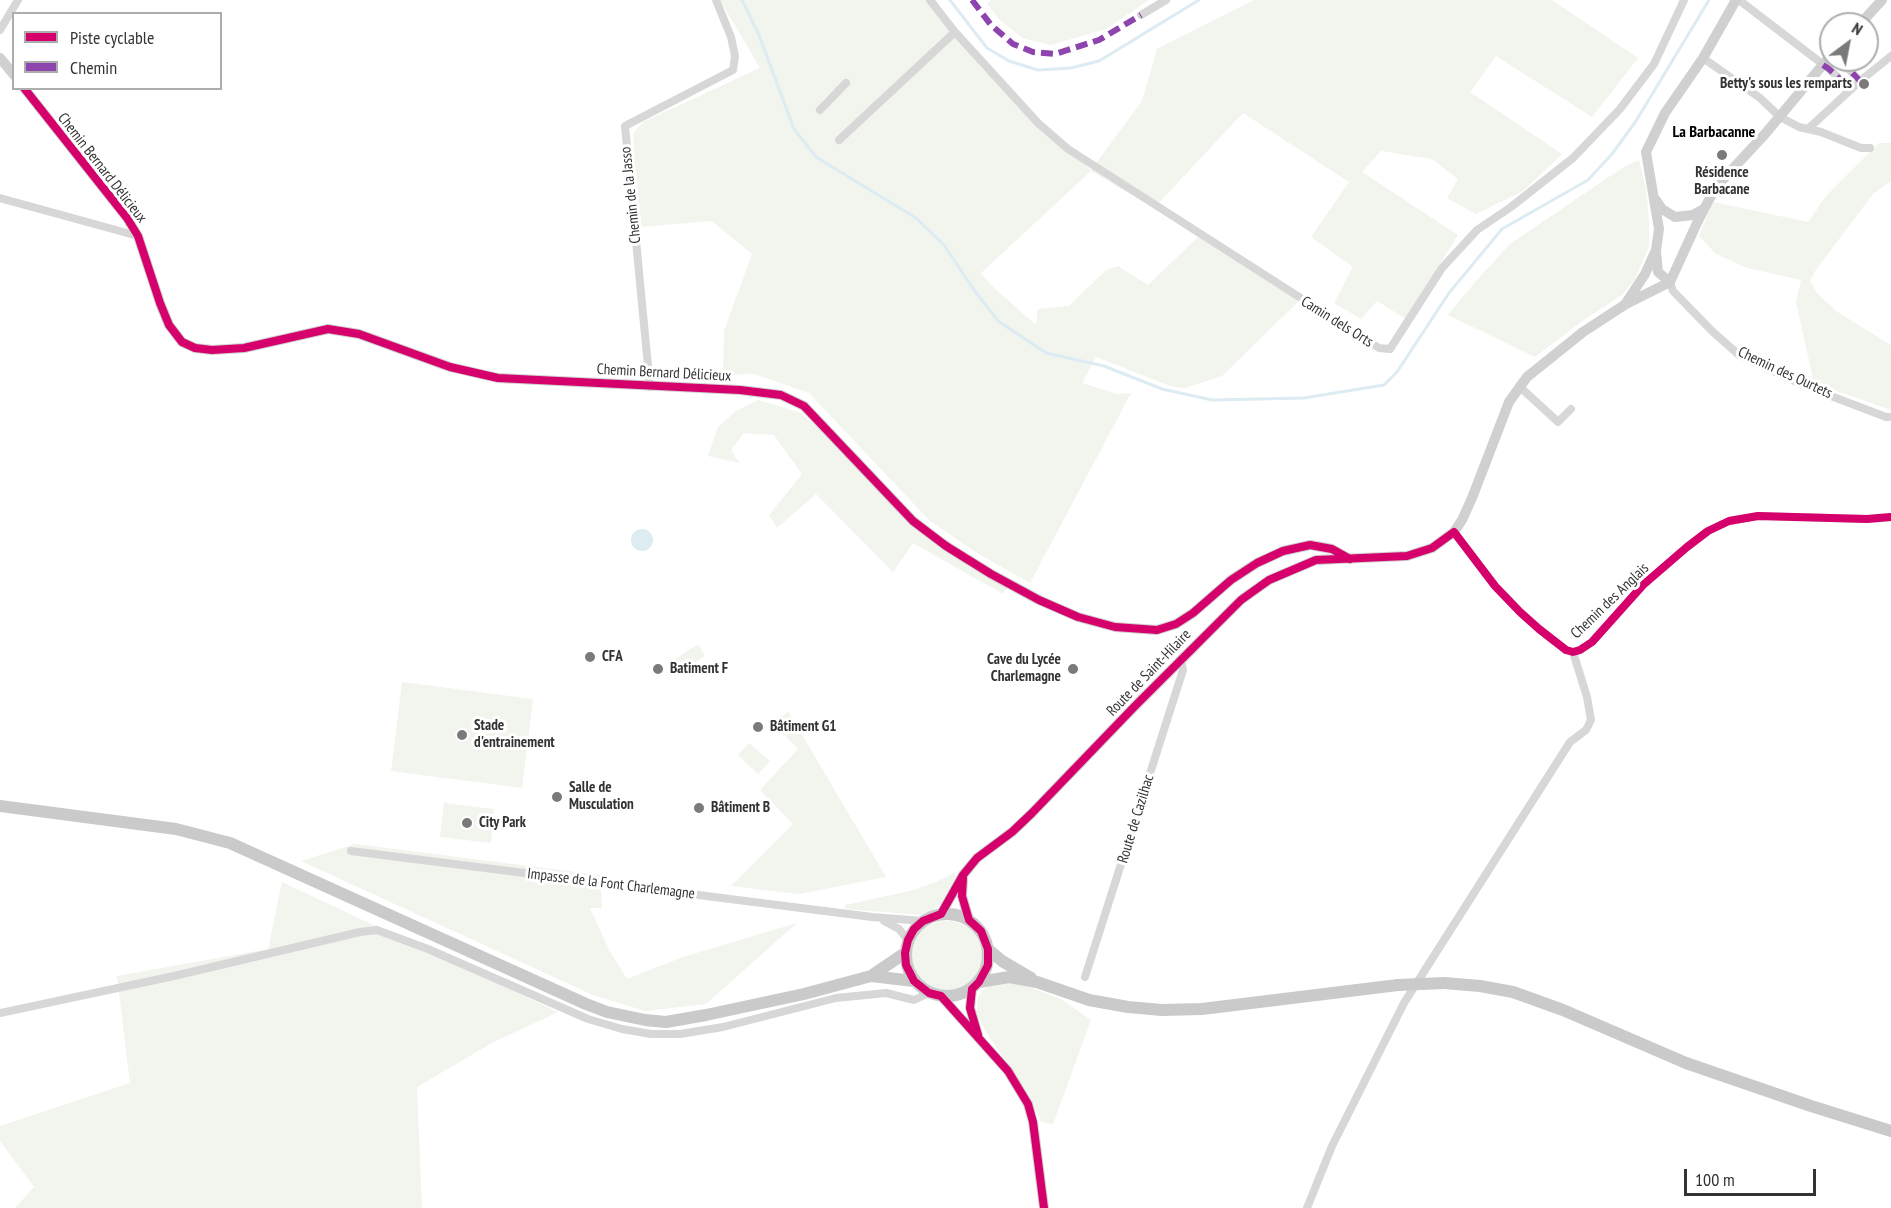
<!DOCTYPE html>
<meta charset="utf-8">
<style>
body{margin:0}
#map{position:relative;width:1891px;height:1208px;overflow:hidden;background:#fff;font-family:"PT Sans Narrow",sans-serif}
canvas{display:block}
.legend{position:absolute;left:12px;top:12px;width:210px;height:78px;box-sizing:border-box;background:#fff;border:2px solid #adadad;margin:0;padding:8px 10px;list-style:none;font-size:18px;color:#333}
.legend li{display:flex;align-items:center;gap:12px;height:30px}
.legend b{width:30px;border:2px solid #adadad}
.north{position:absolute;left:1819px;top:12px;width:60px;height:60px;box-sizing:border-box;background:#fff;border:2px solid #adadad;border-radius:50%;rotate:32deg;font-size:16px;font-weight:700;line-height:24px;text-align:center;color:#333}
.north::after{content:'';display:block;margin:auto;width:21px;height:27px;background:#7a7a7a;clip-path:polygon(50% 0,100% 100%,50% 72%,0 100%)}
.scale{position:absolute;left:1684px;top:1169px;width:132px;height:27px;box-sizing:border-box;border:3px solid #333;border-top:0;padding-left:8px;font-size:18px;line-height:21px;white-space:nowrap;color:#333;-webkit-text-stroke:4px #fff;paint-order:stroke}
</style>
<div id="map">
<canvas width="1891" height="1208"></canvas>
<ul class="legend">
<li><b style="height:8px;background:#d6006c"></b>Piste cyclable</li>
<li><b style="height:8px;background:#8e44ad"></b>Chemin</li>
</ul>
<div class="north">N</div>
<div class="scale">100 m</div>
</div>
<script>
const context = document.querySelector('canvas').getContext('2d');
context.lineJoin = 'round';
function fill(path, color) { context.fillStyle = color; context.fill(path, 'evenodd'); }
const shape = rows => new Path2D(rows.map(r => 'M' + r).join(''));
function stroke(path, color, width, dash) { context.strokeStyle = color; context.lineWidth = width; context.lineCap = dash ? 'butt' : 'round'; context.setLineDash(dash || []); context.stroke(path); }
function drawText(font, color, halo, rows, align = 'center') {
  context.font = font + ' "PT Sans Narrow",sans-serif'; context.lineWidth = 6; context.setLineDash([]); context.textBaseline = 'middle'; context.strokeStyle = halo; context.fillStyle = color; for (const [text, x, y, turn = 0] of rows) {
    context.save(); context.translate(x, y); context.rotate((+turn || 0) * Math.PI / 180); context.textAlign = isNaN(turn) ? turn : align; if (halo) context.strokeText(text, 0, 0); context.fillText(text, 0, 0); context.restore();
  }
}
const green = shape([
 [720,0,927,0,950,32,1091,170,1142,101,1157,49,1254,0,1552,0,1638,58,1592,117,1496,56,1470,92,1562,154,1523,191,1476,214,1447,198,1458,179,1432,159,1381,151,1362,172,1458,235,1406,319,1377,301,1361,319,1334,303,1353,267,1311,237,1349,182,1243,113,1154,208,1091,171,981,273,992,286,1036,325,1038,309,1069,306,1106,270,1118,266,1148,285,1198,237,1300,300,1222,376,1185,388,1170,386,1096,357,1082,383,1117,394,1131,393,1030,583,977,553,929,520,809,393,754,374,723,375,724,331,752,254,712,221,639,227,633,134,643,122,760,68],
 [991,0,1149,0,1106,29,1051,45,1022,38,998,18,987,3],
 [1879,143,1891,143,1891,181,1873,194,1815,271,1810,281,1817,293,1836,311,1891,345,1891,410,1814,383,1796,302,1801,280,1747,268,1716,254,1699,236,1713,202,1808,222,1826,196],
 [1639,160,1646,188,1649,222,1649,246,1635,279,1622,295,1585,319,1535,357,1448,315,1476,281,1510,244,1625,166],
 [758,400,801,413,860,465,913,521,1009,584,1003,594,913,543,893,572,816,494,777,528,769,515,802,474,774,435,744,433,731,450,739,463,708,456,718,427,736,411],
 [698,644,705,656,678,674,671,662],
 [402,682,533,699,522,788,391,771],
 [788,711,886,877,799,894,731,886,793,824,760,790,798,749,774,724],
 [749,743,770,761,758,774,738,755],
 [444,803,494,809,491,843,440,837],
 [355,844,600,875,602,908,590,908,609,950,627,979,683,957,797,923,706,1004,645,1011,593,995,301,861],
 [955,872,955,878,941,904,933,910,922,915,845,909,845,905,914,890,936,882],
 [282,882,558,1012,492,1043,417,1087,422,1208,15,1208,34,1187,0,1141,0,1126,130,1083,117,976,268,949],
 '911 957a36 36 0 1 1 72 0a36 36 0 1 1-72 0Z',
 [1007,982,1021,984,1061,999,1091,1020,1053,1124,1041,1122,1028,1093,990,1038,976,1014,978,997,984,989,996,983]
]);
const water = shape([
 '631 540a11 11 0 1 1 22 0a11 11 0 1 1-22 0Z'
]);
const stream = shape([
 [742,0,759,35,794,129,816,157,916,218,944,245,972,287,998,321,1046,353,1104,366,1162,389,1212,400,1304,398,1384,385,1397,372,1449,293,1502,229,1588,180,1612,154,1636,121,1709,0],
 [950,0,987,48,1009,61,1038,70,1071,68,1099,61,1199,0]
]);
const street = shape([
 [930,0,955,32,1038,123,1068,149,1379,348,1390,349,1442,268,1477,230,1511,207,1573,158,1620,109,1654,64,1684,0],
 [1739,0,1829,69,1843,82,1839,87],
 [1141,15,1166,0],
 [0,30,18,0],
 [1703,58,1760,98,1780,117,1799,127,1821,132,1861,148,1870,148],
 [1840,60,1860,81],
 [820,110,846,83],
 [1808,129,1860,81,1891,56],
 [839,140,955,32],
 [0,198,138,236],
 [1670,282,1673,291,1712,331,1739,355,1810,388,1886,417,1891,417],
 [1519,386,1558,422,1571,409],
 [650,387,625,126,733,70,735,56,731,37,716,0],
 [1454,532,1495,586,1520,612,1539,629,1566,650,1573,652,1580,650,1592,642,1643,585,1687,547,1708,531,1729,521,1758,516,1867,519,1891,517],
 [351,851,872,917,923,921],
 [884,921,899,929,908,940],
 [1085,977,1183,670,1181,660],
 [0,1013,174,976,360,932,377,930,428,949,588,1019,622,1029,651,1034,680,1034,723,1027,836,998,886,993,914,1000,929,993],
 [1307,1208,1332,1146,1404,1003,1570,742,1586,730,1591,720,1587,697,1573,652]
]);
const secondary = shape([
 [1860,24,1882,0],
 [0,58,14,75],
 [24,88,127,218,138,236,160,303,169,325,182,342,195,348,212,350,244,348,328,329,359,334,450,367,498,378,740,390,781,395,804,406,913,521,946,546,991,574,1039,600,1078,617,1115,627,1157,630,1176,624,1193,613,1231,580,1257,563,1283,551,1310,545,1332,549,1350,559],
 [1656,200,1662,209,1675,217,1693,215,1704,209],
 [1656,252,1658,272,1670,282],
 [1670,282,1697,223,1715,188,1765,134,1831,55],
 [1626,303,1645,274,1656,250,1659,229,1646,152,1665,113,1703,58,1736,0],
 [963,879,962,896,969,920],
 [941,914,963,875,977,858,1012,832,1032,813,1135,706,1241,600,1269,580,1316,560,1407,556,1432,548,1454,532,1462,520,1472,498,1509,402,1527,377,1583,332,1626,304,1670,282],
 [972,989,970,1008,978,1035],
 [941,996,1008,1071,1028,1104,1033,1122,1044,1208]
]);
const primary = shape([
 [0,806,176,829,230,843,586,1004,607,1012,645,1020,666,1022,706,1015,804,994,871,976,905,953],
 '906 955a41 41 0 1 1 82 0a41 41 0 1 1-82 0Z',
 [988,949,1002,961,1031,978],
 [871,976,914,981],
 [979,982,1009,977,1037,982,1089,1000,1128,1007,1162,1010,1202,1009,1398,985],
 [1444,983,1480,986,1513,992,1563,1010,1686,1063,1811,1106,1891,1131]
]);
const primaryBridge = shape([
 [1398,985,1444,983]
]);
const quiet = shape([
 [972,0,991,25,1013,44,1033,52,1055,54,1099,40,1141,15],
 [1840,60,1860,81],
 [1823,65,1829,69,1843,82,1839,87]
]);
const cycleway = shape([
 [24,88,127,218,138,236,160,303,169,325,182,342,195,348,212,350,244,348,328,329,359,334,450,367,498,378,740,390,781,395,804,406,913,521,946,546,991,574,1039,600,1078,617,1115,627,1157,630,1176,624,1193,613,1231,580,1257,563,1283,551,1310,545,1332,549,1350,559],
 [963,878,962,896,969,920,981,931,988,949,988,965,979,982,972,989,970,1008,978,1035],
 [1044,1208,1033,1122,1028,1104,1008,1071,941,996,929,993,914,981,906,965,905,953,908,940,914,929,923,921,941,914,963,875,977,858,1012,832,1032,813,1135,706,1241,600,1269,580,1316,560,1407,556,1432,548,1454,532,1495,586,1520,612,1539,629,1566,650,1573,652,1580,650,1592,642,1643,585,1687,547,1708,531,1729,521,1758,516,1867,519,1891,517]
]);
const markers = [
 [1864,84,6,"#7a7a7a"],
 [1722,155,6,"#7a7a7a"],
 [590,657,6,"#7a7a7a"],
 [658,669,6,"#7a7a7a"],
 [1073,669,6,"#7a7a7a"],
 [758,727,6,"#7a7a7a"],
 [462,735,6,"#7a7a7a"],
 [557,797,6,"#7a7a7a"],
 [699,808,6,"#7a7a7a"],
 [467,823,6,"#7a7a7a"]
];
const poiNames = [
 ["Betty's sous les remparts",1852,84,"right"],
 ["Résidence",1722,173,"center"],
 ["Barbacane",1722,190,"center"],
 ["CFA",602,657],
 ["Cave du Lycée",1061,660,"right"],
 ["Charlemagne",1061,677,"right"],
 ["Batiment F",670,669],
 ["Stade",474,726],
 ["d'entrainement",474,743],
 ["Bâtiment G1",770,727],
 ["Salle de",569,788],
 ["Musculation",569,805],
 ["Bâtiment B",711,808],
 ["City Park",479,823]
];
const streetNames = [
 ["Chemin Bernard Délicieux",102,168,52],
 ["Chemin de la Jasso",631,195,-96],
 ["Camin dels Orts",1337,322,32],
 ["Chemin Bernard Délicieux",664,373,3],
 ["Chemin des Ourtets",1785,373,25],
 ["Chemin des Anglais",1610,601,-44],
 ["Route de Saint-Hilaire",1149,673,-46],
 ["Route de Cazilhac",1136,819,-73],
 ["Impasse de la Font Charlemagne",611,884,7]
];
const neighbourhoodNames = [
 ["La Barbacanne",1714,132]
];
fill(green, '#f1f5ed');
fill(water, '#ddebf3');
stroke(stream, '#ddebf3', 3);
stroke(street, '#d7d7d7', 8);
stroke(secondary, '#d0d0d0', 10);
stroke(primary, '#cacaca', 12);
stroke(primaryBridge, '#cacaca', 12);
stroke(quiet, '#8e44ad', 6, [12, 6]);
stroke(cycleway, '#d6006c', 8);
for (const [x, y, r, color] of markers) { const dot = new Path2D(); dot.arc(x, y, r, 0, 2 * Math.PI); context.fillStyle = color; context.fill(dot); stroke(dot, '#fff', 2); }
drawText('bold 15px', '#333', '#fff', poiNames, 'left');
drawText('15px', '#333', '#fff', streetNames);
drawText('bold 16px', '#000', '#fff', neighbourhoodNames);
</script>
